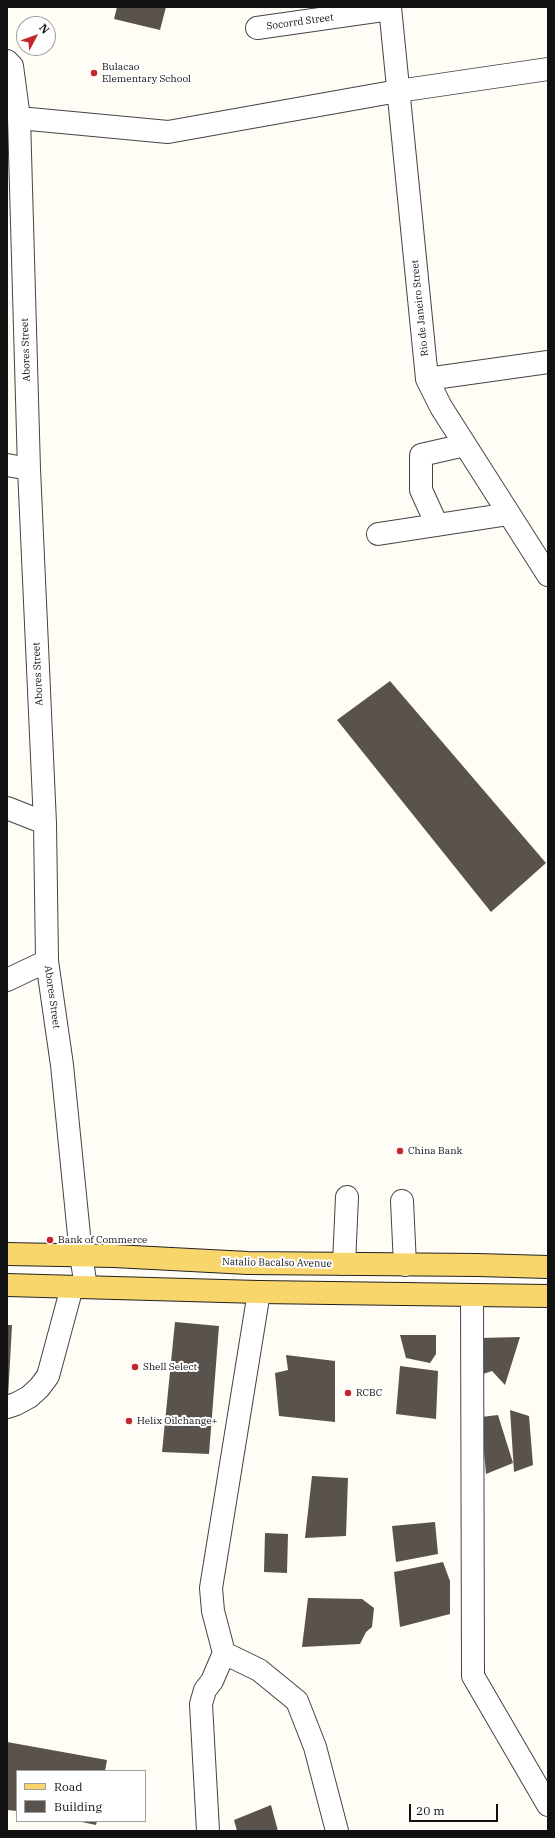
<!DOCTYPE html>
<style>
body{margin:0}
#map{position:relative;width:555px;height:1838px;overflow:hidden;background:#fffdf5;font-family:"IBM Plex Serif",serif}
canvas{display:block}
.frame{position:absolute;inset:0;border:8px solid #111;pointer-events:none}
.legend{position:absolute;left:16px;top:1770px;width:130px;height:52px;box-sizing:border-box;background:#fff;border:1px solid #a0a0a0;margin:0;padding:5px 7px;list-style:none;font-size:12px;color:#111}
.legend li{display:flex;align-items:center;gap:8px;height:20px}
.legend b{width:20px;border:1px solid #a0a0a0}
.north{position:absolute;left:16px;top:16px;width:40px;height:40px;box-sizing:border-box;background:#fff;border:1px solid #a0a0a0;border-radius:50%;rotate:49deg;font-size:11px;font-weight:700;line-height:16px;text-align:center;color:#111}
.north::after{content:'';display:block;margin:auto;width:14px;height:18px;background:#c4262e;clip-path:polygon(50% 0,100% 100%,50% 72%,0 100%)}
.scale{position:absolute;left:409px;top:1804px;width:89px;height:18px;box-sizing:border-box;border:2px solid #111;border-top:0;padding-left:5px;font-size:12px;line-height:14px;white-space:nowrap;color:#111;-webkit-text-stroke:3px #fff;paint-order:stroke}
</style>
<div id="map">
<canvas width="555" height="1838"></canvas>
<div class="frame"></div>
<ul class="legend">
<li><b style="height:5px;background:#f9d66b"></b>Road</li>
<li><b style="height:11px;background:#5a524d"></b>Building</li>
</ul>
<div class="north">N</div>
<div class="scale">20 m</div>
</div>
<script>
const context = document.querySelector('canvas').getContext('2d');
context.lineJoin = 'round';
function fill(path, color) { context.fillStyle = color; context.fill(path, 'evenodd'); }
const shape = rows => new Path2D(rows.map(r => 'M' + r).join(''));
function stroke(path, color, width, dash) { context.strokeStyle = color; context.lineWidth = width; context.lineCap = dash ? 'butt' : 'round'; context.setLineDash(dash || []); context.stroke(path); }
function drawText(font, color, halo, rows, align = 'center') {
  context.font = font + ' "IBM Plex Serif",serif'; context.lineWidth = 4; context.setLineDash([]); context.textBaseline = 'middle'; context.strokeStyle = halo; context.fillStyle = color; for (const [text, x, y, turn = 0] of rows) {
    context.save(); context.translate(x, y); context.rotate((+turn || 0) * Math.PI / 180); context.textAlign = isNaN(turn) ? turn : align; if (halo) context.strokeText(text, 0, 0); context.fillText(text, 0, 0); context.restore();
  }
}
const building = shape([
 [117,7,166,7,160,30,114,19],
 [390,681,546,863,491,912,337,720],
 [175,1322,219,1326,209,1454,162,1452],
 [7,1325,12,1325,8,1398,7,1398],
 [400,1335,436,1335,436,1354,430,1363,406,1358],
 [520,1337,505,1385,492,1371,483,1374,480,1338],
 [286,1355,335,1361,335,1422,279,1416,275,1373,288,1370],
 [400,1366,438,1371,436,1419,396,1414],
 [510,1410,529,1416,533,1465,514,1472],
 [498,1415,513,1463,486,1474,481,1417],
 [312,1476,348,1478,346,1536,305,1538],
 [435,1522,438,1554,396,1562,392,1526],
 [265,1533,288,1534,287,1573,264,1572],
 [443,1562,450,1581,450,1614,400,1627,394,1572],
 [308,1598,362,1599,374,1608,372,1627,366,1632,360,1644,302,1647],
 [7,1742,107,1760,105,1771,17,1771,17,1811,7,1810],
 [271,1805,278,1831,237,1831,234,1820],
 [77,1821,97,1821,96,1825]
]);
const minor = shape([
 [390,7,427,379,441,407,548,575],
 [257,28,390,9],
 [7,61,12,66,19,118,29,469,45,823,47,961,62,1065,81,1255,86,1287],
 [19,118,168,132,398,91,548,69],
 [427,379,548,362],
 [7,465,29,469],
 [437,525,421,490,421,455,465,445],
 [378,534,509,514],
 [7,808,45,823],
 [7,980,47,961],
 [402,1201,405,1265],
 [344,1264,347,1197],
 [259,1292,211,1588,213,1611,224,1653,259,1670,297,1701,315,1747,337,1831],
 [472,1296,473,1676,548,1805],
 [7,1407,16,1404,29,1397,39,1388,48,1376,72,1287],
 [208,1831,201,1704,205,1690,212,1681,224,1653]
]);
const major = shape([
 [7,1254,114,1256,248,1263,478,1265,548,1267],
 [7,1285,259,1292,548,1296]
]);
const markers = [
 [94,73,4,"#c4262e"],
 [400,1151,4,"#c4262e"],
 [50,1240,4,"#c4262e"],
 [135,1367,4,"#c4262e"],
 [348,1393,4,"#c4262e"],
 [129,1421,4,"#c4262e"]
];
const streetNames = [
 ["Socorrd Street",300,22,-8],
 ["Rio de Janeiro Street",420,308,-96],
 ["Abores Street",26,350,-92],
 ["Abores Street",38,674,-93],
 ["Abores Street",52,997,82],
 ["Natalio Bacalso Avenue",277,1263,1]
];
const poiNames = [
 ["Bulacao",102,67],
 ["Elementary School",102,79],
 ["China Bank",408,1151],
 ["Bank of Commerce",58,1240],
 ["Shell Select",143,1367],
 ["RCBC",356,1393],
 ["Helix Oilchange+",137,1421]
];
fill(building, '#5a524d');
stroke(minor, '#444', 24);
stroke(major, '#222', 24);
stroke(minor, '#fff', 22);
stroke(major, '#f9d66b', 22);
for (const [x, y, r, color] of markers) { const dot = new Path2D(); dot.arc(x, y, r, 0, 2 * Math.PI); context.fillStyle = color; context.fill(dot); stroke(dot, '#fff', 1.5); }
drawText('10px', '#111', '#fff', streetNames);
drawText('10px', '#111', '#fff', poiNames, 'left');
</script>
